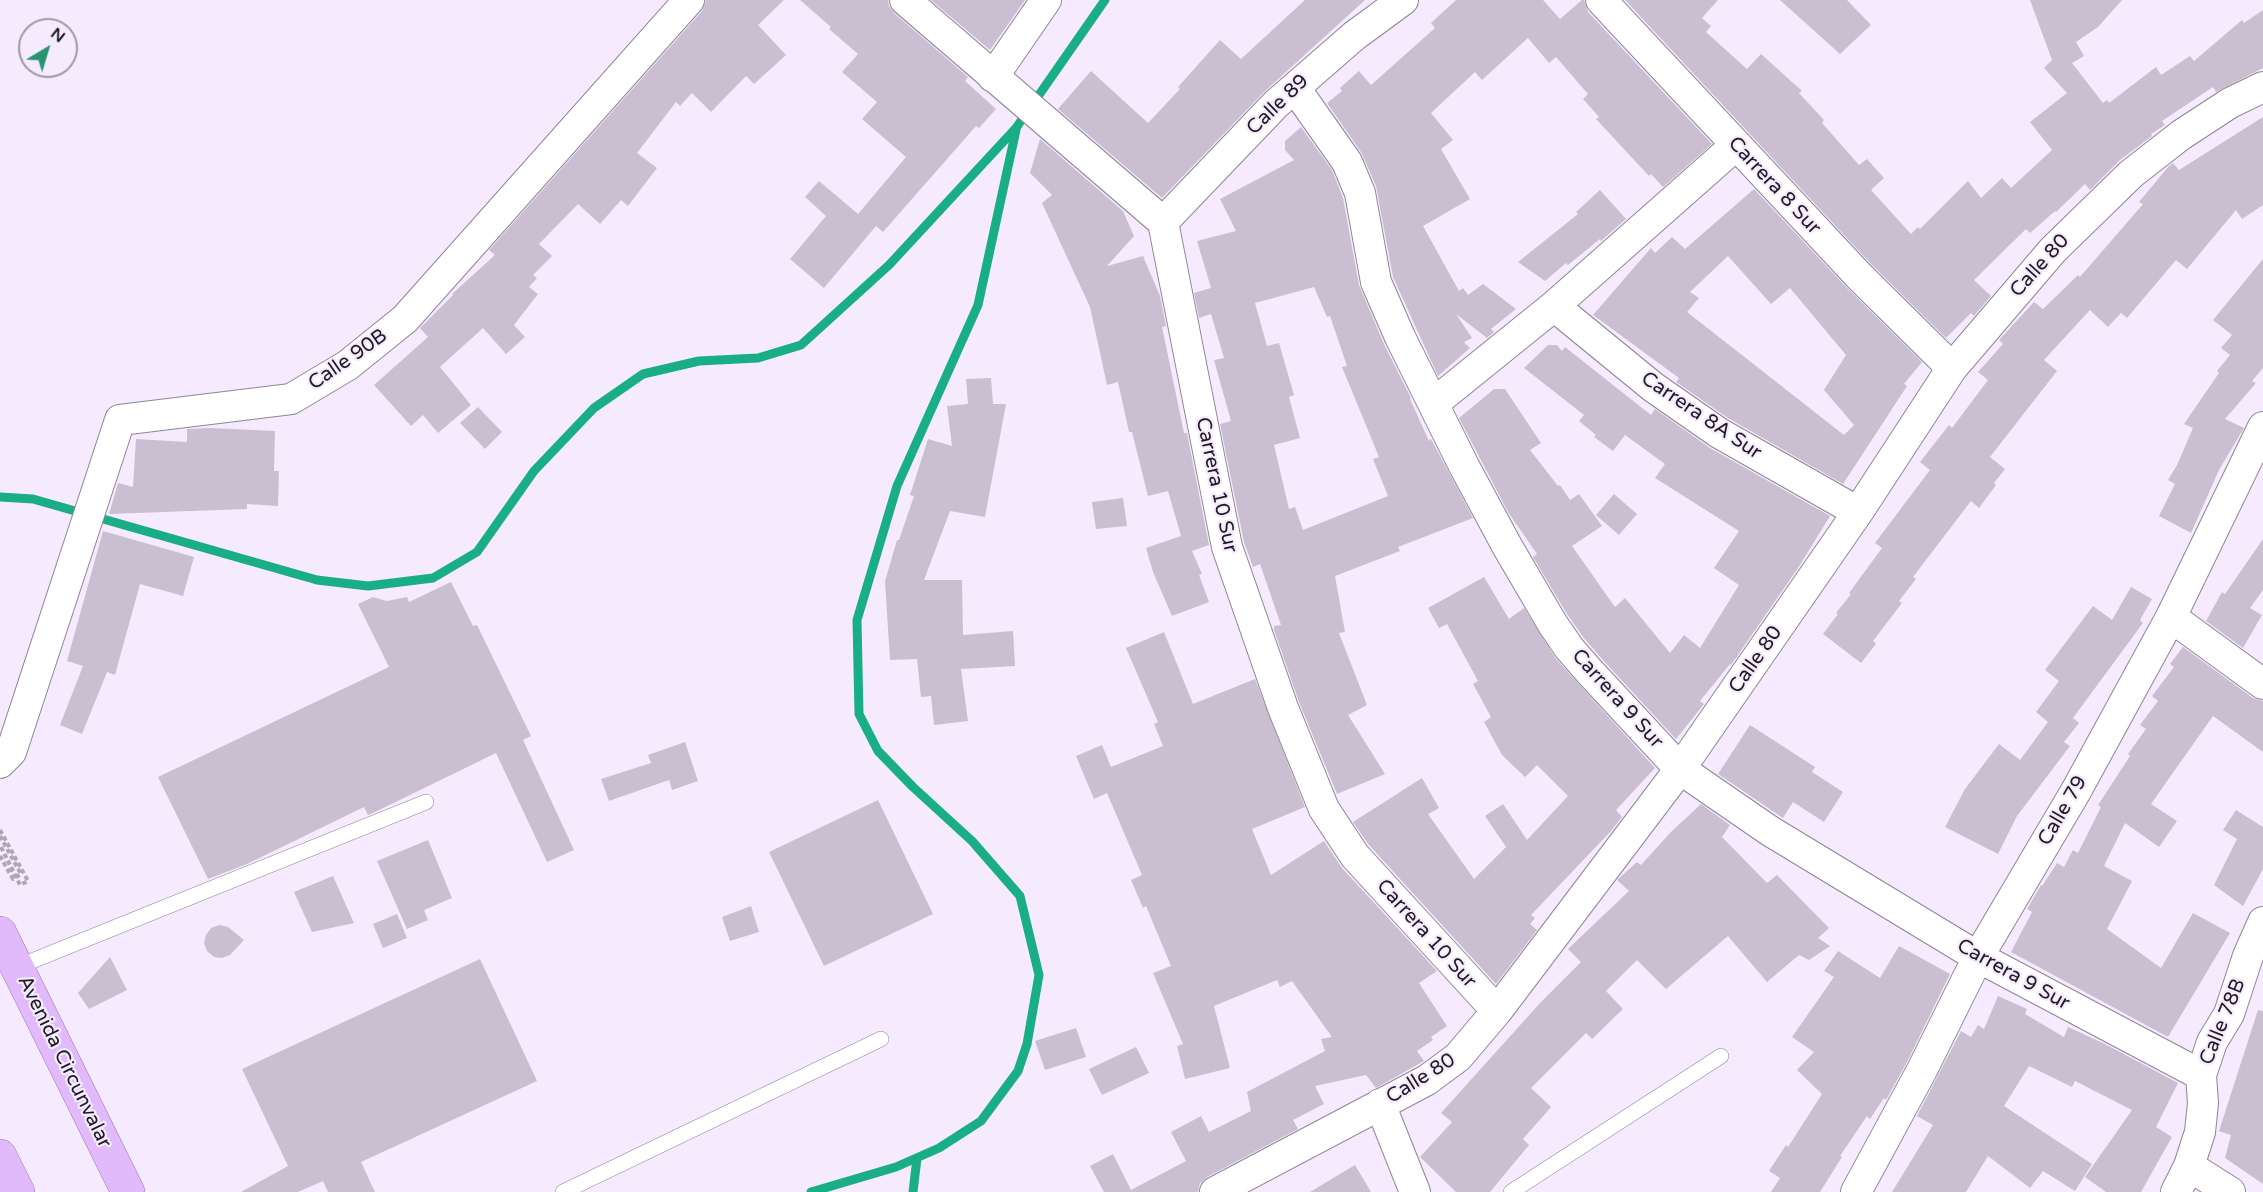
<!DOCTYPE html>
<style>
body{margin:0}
#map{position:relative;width:2263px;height:1192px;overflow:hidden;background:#f6ebfe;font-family:"Varela Round",sans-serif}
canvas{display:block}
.north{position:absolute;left:18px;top:18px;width:60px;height:60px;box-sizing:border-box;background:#f6ebfe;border:2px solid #a098a6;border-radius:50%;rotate:38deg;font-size:16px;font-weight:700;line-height:24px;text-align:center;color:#1f1b22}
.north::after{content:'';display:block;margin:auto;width:21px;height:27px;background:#299474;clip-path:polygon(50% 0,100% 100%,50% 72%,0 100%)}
</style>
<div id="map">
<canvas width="2263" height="1192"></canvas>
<div class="north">N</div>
</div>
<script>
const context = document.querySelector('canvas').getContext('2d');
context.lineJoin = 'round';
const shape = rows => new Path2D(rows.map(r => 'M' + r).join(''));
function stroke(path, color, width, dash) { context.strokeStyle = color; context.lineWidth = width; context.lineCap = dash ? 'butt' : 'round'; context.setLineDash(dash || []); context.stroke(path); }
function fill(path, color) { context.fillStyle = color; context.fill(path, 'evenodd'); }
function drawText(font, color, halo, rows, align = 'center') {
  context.font = font + ' "Varela Round",sans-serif'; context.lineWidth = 4.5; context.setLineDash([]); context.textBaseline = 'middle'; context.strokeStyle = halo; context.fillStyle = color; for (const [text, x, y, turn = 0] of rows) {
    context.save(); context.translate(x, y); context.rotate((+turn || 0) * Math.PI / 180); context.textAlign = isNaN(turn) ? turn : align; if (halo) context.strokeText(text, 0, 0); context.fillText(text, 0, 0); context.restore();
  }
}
const stream = shape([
 [0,497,33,499,317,580,368,586,433,578,477,552,534,471,594,408,643,374,699,361,758,358,801,345,889,265,1016,128,1105,0],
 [811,1192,896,1167,939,1148,981,1121,1018,1071,1027,1044,1039,975,1020,896,972,841,913,787,878,751,859,714,857,620,897,486,978,305,1016,130],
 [913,1192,917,1158]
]);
const building = shape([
 [706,0,784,0,758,25,786,55,754,84,746,76,711,112,692,93,680,106,676,102,637,153,657,168,628,206,621,200,600,224,578,204,539,244,552,256,533,275,537,278,529,287,538,294,514,325,525,337,506,354,483,328,440,367,471,405,438,433,423,415,411,426,374,385,428,337,420,328,453,295,452,294,495,255,489,250,702,11],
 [800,0,888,0,889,6,894,13,968,77,965,81,996,109,979,128,976,126,883,232,876,226,824,288,790,259,826,216,805,197,819,181,858,214,906,157,862,119,877,102,842,72,858,54,829,29,831,27],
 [931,0,1025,0,990,50],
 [1305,0,1365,0,1264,92,1162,198,1058,109,1091,71,1148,123,1180,89,1178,87,1220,40,1241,59],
 [1456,0,1543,0,1560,19,1582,0,1584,0,1588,12,1712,144,1663,187,1651,174,1649,176,1596,119,1599,117,1583,99,1588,94,1556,57,1549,63,1528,38,1482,80,1475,72,1431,113,1453,140,1441,149,1470,199,1423,226,1459,291,1463,288,1468,295,1483,284,1516,309,1491,329,1494,332,1487,338,1456,314,1472,338,1464,342,1470,348,1438,376,1393,277,1376,186,1361,152,1327,103,1342,91,1340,88,1359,71,1371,85,1435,28,1431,23],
 [1625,0,1718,0,1702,18,1711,26,1706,32,1747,69,1761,54,1802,91,1799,93,1824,120,1822,123,1859,165,1867,159,1884,178,1871,190,1911,234,1918,227,1920,229,1968,181,1981,198,2002,178,2011,188,2052,150,2030,122,2067,93,2044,68,2052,60,2030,0,2122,0,2098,27,2076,42,2084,56,2072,63,2103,103,2107,100,2109,103,2156,67,2161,75,2190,56,2194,61,2242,20,2244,23,2263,10,2263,68,2216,92,2213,87,2162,121,2165,125,2151,134,2152,136,2120,160,2090,190,2085,184,2056,212,2055,211,2030,233,2026,229,1974,280,1991,296,1974,316,1971,313,1946,338,1872,265],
 [1780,0,1847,0,1871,25,1840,54],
 [2263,117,2263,205,2242,219,2236,210,2187,269,2176,260,2127,318,2121,313,2108,327,2090,310,2044,360,2057,371,1990,457,2005,469,1994,483,1996,485,1979,508,1971,501,1913,577,1916,579,1899,601,1902,603,1873,641,1876,644,1861,663,1823,634,1838,614,1836,613,1851,594,1849,593,1882,548,1875,543,1930,470,1920,462,1949,425,1952,428,1988,380,1978,372,2003,344,1999,340,2034,302,2043,309,2078,275,2080,277,2143,204,2139,202,2168,167,2173,163,2179,170],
 [1301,127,1332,170,1343,198,1359,285,1384,344,1411,398,1410,399,1429,441,1431,439,1473,518,1398,547,1400,551,1335,576,1345,632,1339,633,1367,705,1348,715,1385,774,1337,794,1299,702,1274,630,1274,626,1281,625,1260,564,1253,567,1244,542,1220,424,1231,421,1214,360,1224,358,1211,314,1199,318,1194,293,1211,288,1197,241,1236,231,1220,199,1294,160,1285,150,1285,141],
 [1314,287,1327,317,1330,316,1347,366,1342,367,1379,457,1373,459,1388,496,1303,530,1295,507,1289,509,1274,445,1300,438,1289,397,1294,395,1279,343,1267,346,1255,303],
 [1040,139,1123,211,1134,236,1107,266,1143,256,1160,296,1166,326,1162,327,1184,433,1187,433,1209,545,1192,551,1202,574,1199,575,1209,602,1172,616,1153,572,1146,548,1181,536,1168,491,1148,496,1132,432,1129,432,1118,382,1107,385,1090,307,1042,203,1052,195,1030,173],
 [1754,189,1848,289,1922,362,1904,384,1907,386,1843,484,1728,418,1676,382,1679,378,1593,315,1651,248,1655,253,1672,237,1685,249],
 [1728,256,1771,304,1790,288,1846,355,1824,390,1854,425,1844,435,1687,312,1699,298,1690,292],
 [1600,190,1626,219,1601,241,1600,239,1568,265,1566,263,1545,281,1518,262,1578,214,1576,212],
 [2263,259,2263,368,2252,381,2256,383,2225,419,2244,428,2219,470,2191,533,2159,516,2175,484,2168,480,2177,465,2193,428,2184,424,2219,373,2217,371,2230,355,2221,348,2232,335,2213,320],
 [1548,345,1557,345,1562,351,1565,347,1651,415,1655,409,1710,448,1830,516,1798,568,1731,665,1730,664,1700,701,1704,704,1676,739,1602,659,1583,637,1567,614,1533,557,1537,554,1508,512,1459,418,1494,389,1505,389,1541,443,1530,450,1558,486,1560,485,1570,500,1579,494,1602,526,1572,546,1615,607,1625,598,1670,653,1684,635,1700,648,1739,585,1714,568,1739,531,1655,478,1665,464,1625,435,1613,451,1594,437,1596,435,1579,421,1584,415,1524,368],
 [991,378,993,404,1006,404,985,517,950,511,924,580,962,580,963,635,1013,631,1015,666,961,669,968,721,934,725,931,696,921,697,917,659,890,660,885,581,897,540,899,540,914,496,910,495,928,439,952,446,947,406,968,404,966,379],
 [478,407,502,432,485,449,460,423],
 [210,428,275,431,274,471,279,471,278,506,247,504,247,509,109,514,118,483,133,487,136,439,187,442,187,429],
 [1614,494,1637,514,1619,535,1596,515],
 [1123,498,1127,526,1096,529,1092,502],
 [103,531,194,557,183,596,140,584,115,675,107,672,82,734,60,725,83,666,67,661],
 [2263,539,2263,590,2250,608,2262,615,2243,648,2206,621,2222,592,2225,594],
 [1484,577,1509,619,1524,608,1556,659,1655,768,1616,810,1622,817,1611,831,1531,915,1535,918,1530,924,1537,930,1496,984,1369,845,1353,822,1422,778,1439,808,1428,814,1474,879,1506,847,1485,816,1503,804,1527,840,1568,796,1537,765,1525,777,1502,755,1484,722,1491,717,1473,684,1478,681,1447,624,1439,628,1428,608],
 [451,582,473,626,477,625,531,736,523,740,574,850,547,862,496,753,373,813,368,815,364,807,247,864,208,879,158,777,389,667,358,604,373,597,387,601,407,597,409,602],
 [2131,587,2152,599,2140,620,2143,623,2073,718,2079,723,2064,742,2070,746,2017,816,1998,854,1945,827,1965,789,1999,744,2020,760,2048,722,2036,712,2059,681,2045,670,2093,606,2112,620],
 [1164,632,1193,704,1255,679,1305,807,1252,829,1271,875,1324,841,1342,868,1437,971,1419,983,1447,1026,1431,1037,1433,1040,1417,1051,1424,1061,1376,1088,1366,1075,1315,1086,1324,1104,1293,1120,1298,1129,1207,1177,1200,1183,1198,1192,1104,1192,1090,1166,1113,1154,1131,1190,1186,1161,1171,1132,1201,1116,1209,1132,1251,1111,1247,1092,1325,1051,1321,1039,1332,1037,1292,981,1280,987,1277,980,1214,1006,1230,1068,1185,1079,1177,1046,1183,1044,1153,973,1171,966,1146,906,1143,908,1131,880,1142,875,1107,793,1094,799,1076,756,1102,745,1111,767,1163,746,1154,724,1158,722,1126,648],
 [2183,647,2253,698,2263,701,2263,752,2213,716,2151,804,2177,821,2159,847,2125,823,2104,866,2132,881,2107,929,2161,968,2193,913,2230,933,2168,1037,2011,952,2032,912,2027,909,2041,885,2042,886,2057,863,2064,867,2073,850,2078,853,2101,807,2098,805,2130,756,2128,754,2146,729,2140,725,2158,701,2152,696,2174,667,2170,664],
 [1750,725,1815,767,1812,772,1843,792,1824,822,1793,802,1783,818,1718,774],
 [685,742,698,781,672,790,669,780,609,801,601,779,651,763,648,755],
 [878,800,933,914,824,966,769,852],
 [1701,804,1730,825,1722,837,1767,883,1777,875,1829,928,1818,938,1830,946,1809,960,1799,955,1767,982,1728,936,1666,989,1637,960,1606,991,1623,1009,1592,1039,1586,1033,1531,1088,1551,1107,1523,1139,1529,1145,1490,1192,1456,1192,1420,1157,1452,1122,1441,1113,1540,1003,1581,962,1568,949,1629,891,1617,880,1637,862,1641,865,1671,832],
 [2236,810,2263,827,2263,869,2243,906,2214,885,2237,839,2223,830],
 [428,840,452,898,424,910,428,920,407,929,377,861],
 [333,876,354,923,312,932,294,892],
 [751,906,759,932,730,941,722,917],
 [397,914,407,938,383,948,373,924],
 [219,925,228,927,244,940,230,955,222,958,214,957,207,951,204,943,206,935,211,928],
 [1899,946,1950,974,1907,1062,1886,1100,1884,1098,1870,1119,1867,1116,1840,1156,1842,1157,1820,1192,1771,1192,1780,1178,1769,1171,1786,1145,1788,1147,1822,1094,1797,1070,1814,1052,1792,1037,1834,977,1824,971,1838,951,1880,978],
 [110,957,127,990,89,1009,78,993],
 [480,959,537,1081,361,1162,375,1192,328,1192,323,1181,298,1192,241,1192,288,1166,242,1069],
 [1998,996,2027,1009,2025,1014,2064,1037,2068,1027,2105,1044,2178,1083,2156,1127,2172,1137,2141,1192,2106,1192,2085,1177,2132,1110,2075,1081,2072,1087,2029,1066,2004,1106,2092,1164,2075,1191,2043,1171,2030,1188,1988,1156,1966,1192,1892,1192,1933,1125,1917,1116,1961,1031,1971,1037,1978,1025,1984,1029],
 [2258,1010,2263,1011,2263,1184,2225,1158,2231,1135,2219,1131],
 [1076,1028,1086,1057,1045,1070,1035,1041],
 [1136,1047,1149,1073,1102,1095,1089,1069],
 [1355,1165,1371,1192,1310,1192]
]);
const path = shape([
 [0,836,21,874,13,879,0,856]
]);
const service = shape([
 [17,967,426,802],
 [563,1192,881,1039],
 [1511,1192,1721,1056]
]);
const minor = shape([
 [905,0,1163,222,1227,547,1283,708,1324,809,1355,856,1497,1011],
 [1601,0,1860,277,1952,368],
 [993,77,1046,0],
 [1295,88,1347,162,1360,193,1376,282,1400,337,1464,466,1507,546,1552,623,1569,648,1589,671,1680,769,1770,831,1978,957,2201,1075],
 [1163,222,1276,104,1354,36,1403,0],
 [1554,306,1653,387,1719,433,1858,512],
 [1434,403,1554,306,1735,146],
 [2171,617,2263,684],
 [0,763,11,752,120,420,291,399,348,365,405,319,689,0],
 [1380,1104,1415,1192],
 [2189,1166,2230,1192],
 [1215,1192,1427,1080,1458,1057,1497,1011,1680,769,1858,512,1952,368,2053,250,2131,174,2181,135,2230,103,2263,87],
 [1856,1192,1922,1070,1978,957,2076,791,2171,617,2263,427],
 [2176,1192,2189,1166,2200,1132,2203,1103,2201,1075,2212,1042,2229,1014,2248,956,2263,922]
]);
const trunk = shape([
 [0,933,128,1192],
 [0,1156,18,1192]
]);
const pathBridge = shape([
 [0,830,28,881,20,885,0,845]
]);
const streetNames = [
 ["Calle 89",1278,105,-44],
 ["Carrera 8 Sur",1774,186,47],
 ["Calle 80",2040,266,-48],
 ["Calle 90B",348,360,-35],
 ["Carrera 8A Sur",1701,416,34],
 ["Carrera 10 Sur",1216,485,78],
 ["Calle 80",1756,660,-55],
 ["Carrera 9 Sur",1617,699,48],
 ["Calle 79",2063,811,-60],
 ["Carrera 10 Sur",1426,934,48],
 ["Carrera 9 Sur",2013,975,29],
 ["Calle 78B",2223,1022,-68],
 ["Avenida Circunvalar",64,1062,64],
 ["Calle 80",1421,1079,-32]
];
stroke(stream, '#1aae86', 9);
fill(building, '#c9bfd1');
stroke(service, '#8f8596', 16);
stroke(minor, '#8f8596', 32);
stroke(trunk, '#9877ae', 34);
stroke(path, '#afa6b5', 4, [4.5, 3]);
stroke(service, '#fff', 15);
stroke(minor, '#fff', 30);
stroke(trunk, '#e0bafa', 33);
stroke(pathBridge, '#afa6b5', 4, [4.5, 3]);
drawText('20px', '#1f1b22', '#f6ebfe', streetNames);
</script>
